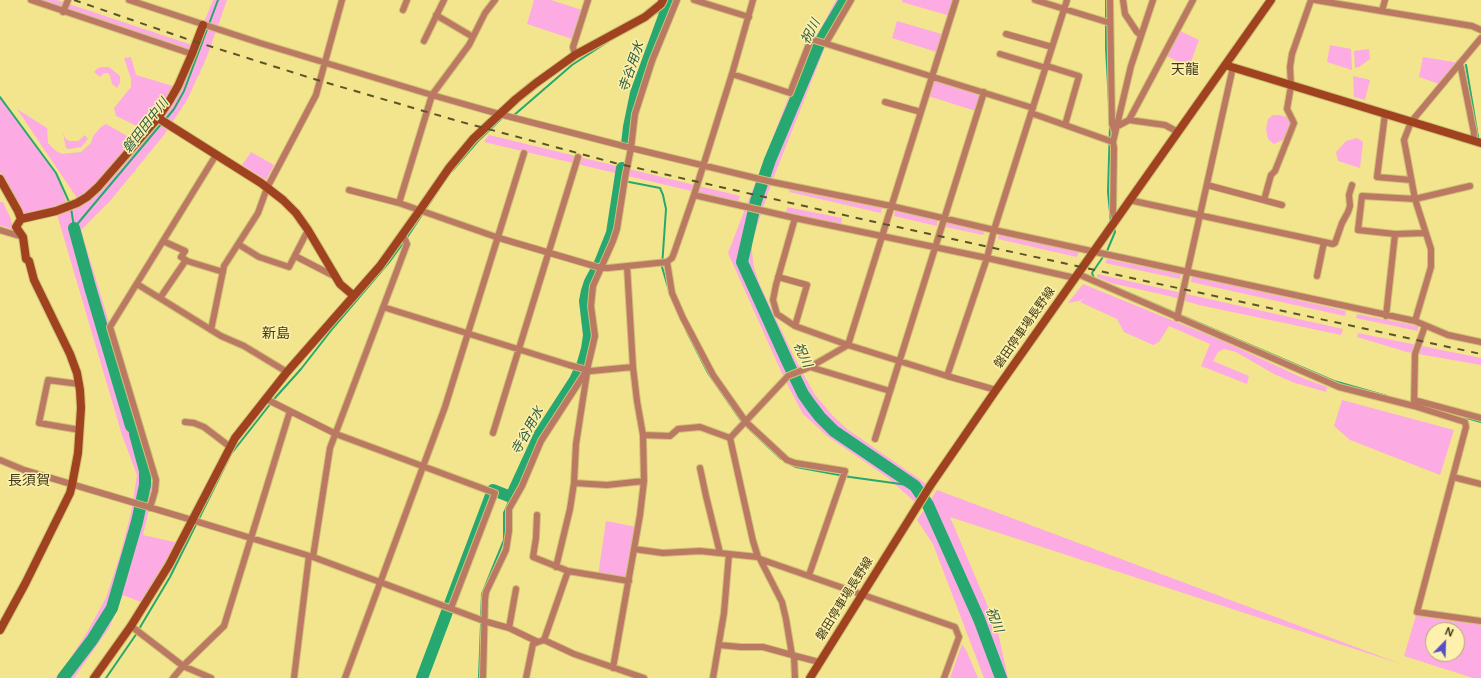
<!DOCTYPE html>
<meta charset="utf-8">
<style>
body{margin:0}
#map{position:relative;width:1481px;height:678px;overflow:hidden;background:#f3e48e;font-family:"DM Sans",sans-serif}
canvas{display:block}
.north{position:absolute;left:1425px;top:622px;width:40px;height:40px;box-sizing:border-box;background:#fdf1ad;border:1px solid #b1a871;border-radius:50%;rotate:23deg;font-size:11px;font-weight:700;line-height:16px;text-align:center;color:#403a16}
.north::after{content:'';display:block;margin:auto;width:14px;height:18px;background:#5550c7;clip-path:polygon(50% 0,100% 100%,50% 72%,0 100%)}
</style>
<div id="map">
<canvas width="1481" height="678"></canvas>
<div class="north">N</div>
</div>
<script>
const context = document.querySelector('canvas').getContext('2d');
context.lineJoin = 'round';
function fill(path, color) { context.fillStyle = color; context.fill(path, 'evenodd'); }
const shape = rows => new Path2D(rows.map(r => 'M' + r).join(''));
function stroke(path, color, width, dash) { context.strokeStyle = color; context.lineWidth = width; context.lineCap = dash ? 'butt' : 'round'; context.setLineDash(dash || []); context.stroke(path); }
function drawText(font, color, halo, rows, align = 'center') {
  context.font = font + ' "DM Sans","Noto Sans JP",sans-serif'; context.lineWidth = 3; context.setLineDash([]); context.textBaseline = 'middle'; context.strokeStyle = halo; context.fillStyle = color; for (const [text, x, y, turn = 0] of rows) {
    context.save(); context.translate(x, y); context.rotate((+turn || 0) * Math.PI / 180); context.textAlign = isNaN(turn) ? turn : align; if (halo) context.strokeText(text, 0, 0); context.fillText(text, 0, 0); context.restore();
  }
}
const green = shape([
 [32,0,57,0,192,45,188,53],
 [213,0,227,0,206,59,187,100,164,135,110,201,81,230,124,372,155,483,143,535,179,543,146,604,123,595,109,628,74,678,55,678,64,668,86,634,106,598,120,555,131,513,137,475,122,435,56,211,21,219,0,172,0,97,58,177,68,206,79,201,17,109,47,128,48,143,56,151,62,154,81,152,91,143,93,136,101,127,106,124,129,137,130,141,127,154,178,86],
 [534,0,551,0,585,11,575,40,527,24],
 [836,0,851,0,827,42,771,184,752,241,752,252,754,268,760,285,795,359,815,395,832,415,847,429,935,490,916,503,887,477,827,436,803,414,784,378,728,253,801,65],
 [902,0,955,0,950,16,902,2],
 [897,21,945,35,940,53,892,38],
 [1178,30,1199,40,1189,67,1165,55],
 [1330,45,1351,49,1352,70,1327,62],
 [1369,49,1370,59,1359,67,1355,68,1354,51],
 [131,57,136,75,173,86,162,107,143,129,116,116,114,108,131,87,131,79,124,58],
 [1423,57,1460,63,1442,85,1419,77],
 [102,67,109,67,120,76,120,83,117,88,112,84,110,76,108,73,104,73,100,77,94,72,98,68],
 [1353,76,1370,80,1365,100,1354,97],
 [933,79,981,94,976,111,928,96],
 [1273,115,1279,115,1291,118,1293,125,1285,139,1274,144,1268,139,1266,129,1268,119],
 [63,133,65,138,69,141,78,141,85,135,88,139,81,147,69,149,66,148],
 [489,135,740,196,738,202,484,142],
 [1357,138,1363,142,1360,168,1338,161,1336,152,1346,141],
 [251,152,274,165,266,180,242,165],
 [790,185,882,206,881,213,789,192],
 [0,202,3,202,10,217,13,227,12,229,0,225],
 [787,207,842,218,841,224,786,213],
 [895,210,938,219,937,226,894,216],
 [947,222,985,231,983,235,946,227],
 [999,233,1079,251,1077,257,998,239],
 [1107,259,1181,274,1180,279,1105,263],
 [1097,274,1343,329,1341,335,1199,305,1169,296,1111,283,1097,277],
 [1192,276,1346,311,1345,316,1191,282],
 [1083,284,1223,341,1305,379,1327,387,1326,392,1292,382,1274,374,1236,352,1224,349,1218,352,1213,361,1249,376,1247,384,1201,366,1210,344,1169,326,1159,342,1153,345,1124,332,1117,319,1080,302,1085,298,1079,301,1068,303],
 [1357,314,1418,326,1418,331,1356,318],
 [1358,333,1481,358,1481,365,1407,352,1357,337],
 [1342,400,1454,430,1440,475,1350,440,1334,426],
 [937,490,1401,664,950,517,997,628,1008,678,984,678,933,544,917,520],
 [606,521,637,527,629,581,598,576],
 [1417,612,1481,621,1481,678,1473,678,1404,656],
 [1433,630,1457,630,1457,654,1433,654],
 [962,644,967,652,978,678,950,678]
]);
const stream = shape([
 [1106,0,1106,48,1109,103],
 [655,14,667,6],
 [1466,65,1478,137],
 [0,97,56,173,70,204],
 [513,116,572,65,615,37,638,25],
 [165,120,174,109,184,91,218,0],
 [1110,125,1108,192,1111,223],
 [452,171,478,141,502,118,505,118],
 [619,180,660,188,663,195,666,209,662,267,670,294],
 [71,208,74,227],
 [74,228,162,123],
 [1114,228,1115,232,1107,251,1092,273,1094,278,1334,381,1387,396],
 [406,239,439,189],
 [686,330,708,373,742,422],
 [1424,406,1481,422],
 [745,425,781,459],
 [790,464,796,467,850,477,915,486],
 [481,618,482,594,504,540,504,513,511,497],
 [139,629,170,577,231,454,275,398,301,369,333,328,390,261,404,242],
 [106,678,137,633],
 [479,678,481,624]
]);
const river = shape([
 [845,0,820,42,770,160,756,201,742,262,788,363,803,394,810,404,820,417,834,431,915,486,928,505,979,619,1001,678],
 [627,144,629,127,636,93,670,0],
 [63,678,92,640,112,608,137,522,145,485,145,471,135,434,135,430,131,426,90,287,74,228],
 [422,678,493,490,511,497,540,434,575,380,583,363,587,349,589,335,585,301,587,291,590,282,600,263,612,233,622,168]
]);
const street = shape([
 [31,0,192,54],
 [129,0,260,43,432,95,499,114,631,148,772,182,891,206,994,230,1415,321,1448,335,1481,342],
 [694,0,749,17],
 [1035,0,1110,23],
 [1067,0,994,230,987,258,1075,278],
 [1110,0,1112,124,1115,132],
 [1123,0,1125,14,1137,32,1141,35],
 [1315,0,1472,26,1481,30],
 [403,10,407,0],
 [1382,11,1385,0],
 [63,12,68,0],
 [436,15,473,37],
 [1006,34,1052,47],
 [424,41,444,0],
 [826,43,851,0],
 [1000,54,1046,68],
 [575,55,573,47,588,0],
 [1460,63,1474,133,1473,141],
 [1047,66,1079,76,1065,125],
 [732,74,790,93,811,39,1033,108],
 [885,102,921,112],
 [1031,113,1113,142],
 [1385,114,1377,177,1411,180],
 [1129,120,1193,0],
 [1116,127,1129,120,1165,125,1178,132],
 [1207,185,1282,205],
 [349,190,399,203,499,238,601,268,608,268,667,262,672,258,674,253,694,195,732,74,753,0],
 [694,195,795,218,987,258,947,376],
 [1129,200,1333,244,1335,243,1342,223,1348,212,1350,206,1349,195,1352,185],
 [1264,200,1271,175,1275,171,1294,123,1287,109,1291,86,1290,67,1292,54,1311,0],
 [399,203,432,95,469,45,485,13,495,0],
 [795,218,776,285,773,300,777,314,795,326,848,345,947,376,996,390],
 [1116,220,1113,213,1114,148,1113,142,1131,66,1153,0],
 [0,230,23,237],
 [1425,233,1395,234,1358,230,1362,196,1415,199,1470,186],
 [163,241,185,251,181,257,187,261,223,272],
 [238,244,259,257,289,267,308,230],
 [295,256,336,277],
 [667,262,672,293,683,318,713,375,746,422,787,460,795,463,845,471,809,575],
 [1078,274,1339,387,1414,406,1465,422,1466,427,1417,612,1481,621],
 [1317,276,1324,242],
 [778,277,807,285,795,326],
 [137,284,221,336,244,346,287,372],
 [160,298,186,260],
 [383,307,569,365,591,371,633,367],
 [1386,316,1395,234],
 [1177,318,1233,67],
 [1415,321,1431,267,1431,249,1415,199,1404,140,1411,122,1481,38],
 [211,330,224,266,258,213,267,188,316,95,342,0],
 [810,367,890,391],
 [79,384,48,380,39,423,80,430],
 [266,399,336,434,495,493,451,608],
 [1414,400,1481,418],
 [1414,406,1415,354,1425,326],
 [185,422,194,423,204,427,229,446],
 [493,433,578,157],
 [643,435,670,436,678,429,700,427,730,438,753,541,758,557],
 [730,438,788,376,810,367,848,345,956,0],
 [875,439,984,92],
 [0,460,24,470,192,520,313,557,484,621,509,628,538,642,544,640,574,654,644,678],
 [700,468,706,496,720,553],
 [1453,477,1481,484],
 [574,483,607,485,644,481],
 [150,508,155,491,156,480,110,327,216,155],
 [537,515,536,538,533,557,568,571,629,581],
 [634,549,663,553,700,551,758,557,760,559,955,627,959,637,944,678],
 [313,557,330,448,407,244,403,235],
 [760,559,782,602,786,619,792,655,819,662],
 [556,567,570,509,574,483,576,444,587,373],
 [131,626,183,666,211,678],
 [509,628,516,589],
 [544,640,568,571],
 [719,645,741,647,763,647,792,655],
 [794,656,795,678],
 [613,668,640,515,644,481,643,435,637,401,633,367,627,266],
 [173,678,183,666,224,626,290,411],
 [294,678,309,556],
 [345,678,445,407,524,153],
 [483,678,485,599,486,592,506,550,509,531,509,509,522,486,541,441,587,370,595,336,591,306,593,286,613,241,617,229,625,178,631,148,635,114,652,61,677,0],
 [526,678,533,644,538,642],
 [713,678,724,613,729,554]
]);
const secondary = shape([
 [1225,65,1481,143],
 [158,118,261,183,283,200,296,213,308,230,340,284,354,296],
 [0,179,18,211,21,219,16,227,23,237,26,259,29,261,34,280,70,354,77,373,80,390,81,408,78,453,72,485,70,493,25,584,0,630],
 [21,219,56,211,77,203,87,197,98,187,158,118,170,100,178,86,192,54,203,25],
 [94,678,131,626,169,565,235,438,287,372,380,266,420,210,449,168,473,139,516,99,536,83,575,55,645,17,661,4,663,0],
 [810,678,930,486,996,390,1271,0]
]);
const rail = shape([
 [74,0,187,39,314,79,458,121,615,163,879,223,1481,354]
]);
const streetNames = [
 ["磐田停車場長野線",1025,328,-55],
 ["磐田停車場長野線",845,599,-58]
];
const waterNames = [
 ["祝川",811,32,-62],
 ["寺谷用水",632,67,-71],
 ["磐田田中川",146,126,-52],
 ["祝川",802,355,65],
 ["寺谷用水",528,431,-61],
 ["祝川",994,620,68]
];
const quarterNames = [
 ["天龍",1185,70],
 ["新島",276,334],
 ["長須賀",29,481]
];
fill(green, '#fcace2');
stroke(stream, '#27a871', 2);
stroke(river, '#27a871', 12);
stroke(street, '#cfc276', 8);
stroke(secondary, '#cfc276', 10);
stroke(street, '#bb7963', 6);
stroke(secondary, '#a0421f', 8);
stroke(rail, '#5b5428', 2, [7, 7]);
drawText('12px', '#403a16', '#fdf1ad', streetNames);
drawText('italic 13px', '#2c5c43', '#fdf1ad', waterNames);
drawText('14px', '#403a16', '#fdf1ad', quarterNames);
</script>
